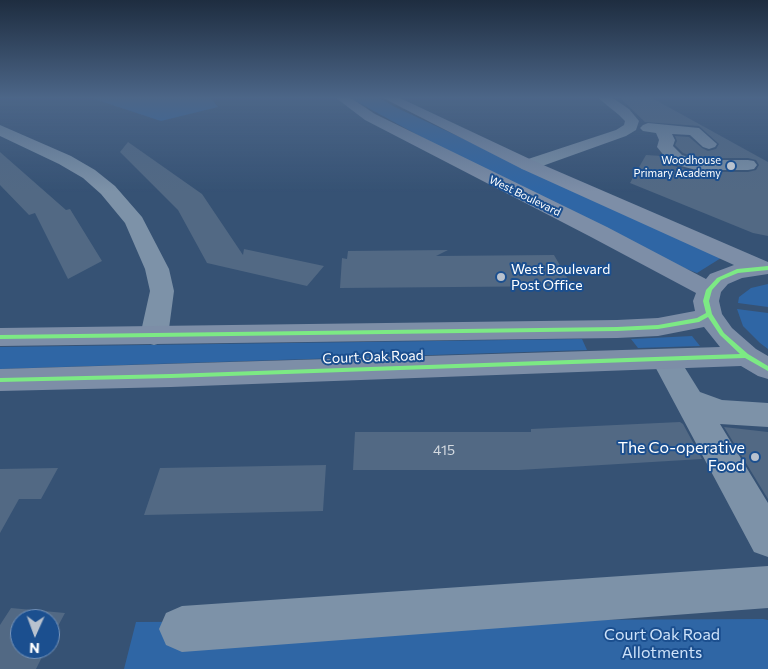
<!DOCTYPE html>
<style>
body{margin:0}
#map{position:relative;width:768px;height:669px;overflow:hidden;background:#365274;font-family:Commissioner,sans-serif}
canvas{display:block}
.north{position:absolute;left:10px;top:609px;width:50px;height:50px;box-sizing:border-box;background:#1b4f8f;border:1px solid #7695bc;border-radius:50%;rotate:182deg;font-size:14px;font-weight:700;line-height:20px;text-align:center;color:#fff}
.north::after{content:'';display:block;margin:auto;width:18px;height:22px;background:#b9c2ce;clip-path:polygon(50% 0,100% 100%,50% 72%,0 100%)}
</style>
<div id="map">
<canvas width="768" height="669"></canvas>
<div class="north">N</div>
</div>
<script>
const context = document.querySelector('canvas').getContext('2d');
context.lineJoin = 'round';
function fill(path, color) { context.fillStyle = color; context.fill(path, 'evenodd'); }
const shape = rows => new Path2D(rows.map(r => 'M' + r).join(''));
function stroke(path, color, width, dash) { context.strokeStyle = color; context.lineWidth = width; context.lineCap = dash ? 'butt' : 'round'; context.setLineDash(dash || []); context.stroke(path); }
function drawText(font, color, halo, rows, align = 'center') {
  context.font = font + ' Commissioner,sans-serif'; context.lineWidth = 4; context.setLineDash([]); context.textBaseline = 'middle'; context.strokeStyle = halo; context.fillStyle = color; for (const [text, x, y, turn = 0] of rows) {
    context.save(); context.translate(x, y); context.rotate((+turn || 0) * Math.PI / 180); context.textAlign = isNaN(turn) ? turn : align; if (halo) context.strokeText(text, 0, 0); context.fillText(text, 0, 0); context.restore();
  }
}
const green = shape([
 [91,98,211,98,218,107,161,121],
 [350,98,380,98,395,107,721,258,697,273,684,268,436,145],
 [768,284,768,307,738,303,739,297,751,288],
 [737,309,768,313,768,349,760,343,743,326],
 [692,336,700,346,638,348,631,339],
 [582,339,587,350,0,369,0,347],
 [763,619,768,620,768,669,124,669,136,622]
]);
const building = shape([
 [620,98,652,98,768,162,768,236,753,233,630,183,646,155,662,156,670,165,696,172,748,172,756,170,759,165,756,160,748,158,697,158,683,153,675,145,677,141,675,136,689,137,702,148,708,151,716,149,719,144,699,126,645,122],
 [128,142,202,194,243,255,244,249,324,266,307,286,207,263,178,210,120,152],
 [0,152,66,210,70,209,102,261,68,279,35,213,29,215,0,185],
 [448,250,436,256,554,255,572,286,340,288,342,258,347,259,348,251],
 [680,422,683,424,702,459,519,470,353,470,355,432,531,432,531,429],
 [724,427,768,432,768,499],
 [326,465,323,511,144,515,160,468],
 [58,468,41,499,19,499,0,533,0,469],
 [11,608,65,613,50,641,50,619,20,619,20,649,46,649,36,669,0,669,0,625]
]);
const minor = shape([
 [598,98,613,98,629,109,639,121,636,130,626,136,534,169,528,170,522,169,519,165,522,161,616,130,624,125,625,121,619,115,598,98],
 [648,123,699,128,717,144,715,147,709,149,703,147,690,135,672,134,675,140,673,146,682,155,697,160,748,160,754,161,757,165,754,169,748,170,696,170,670,163,657,147,659,140,656,133,643,131,640,128,643,125,648,123],
 [0,125,71,156,95,170,115,186,142,217,169,269,174,291,168,336,164,342,154,345,144,342,140,336,150,291,145,269,125,223,101,194,83,178,59,164,0,136,0,125],
 [665,349,675,352,700,392,722,400,768,403,768,427,720,424,768,503,768,557,754,552,651,359,655,352,665,349],
 [768,566,768,608,182,652,166,645,159,629,166,613,182,606,768,566]
]);
const major = shape([
 [336,98,351,98,375,114,607,227,706,279,710,274,734,265,522,169,383,98,400,98,534,161,768,262,768,274,742,278,728,284,721,292,719,301,722,314,732,328,756,349,768,356,768,379,758,376,741,366,171,387,0,391,0,369,720,347,704,327,658,336,617,338,0,346,0,328,617,320,658,318,695,311,693,301,696,293,591,237,365,120,336,98]
]);
const cycleway = shape([
 [768,266,768,270,738,273,721,280,712,290,709,301,712,314,724,333,748,354,768,366,768,371,745,358,171,378,0,382,0,378,171,374,740,354,720,335,708,317,699,322,658,329,617,331,0,339,0,335,617,327,658,325,697,318,706,313,703,301,706,290,717,278,737,269,768,266]
]);
const markers = [
 [731,166,5,"#b9c2ce"],
 [501,277,5,"#b9c2ce"],
 [755,457,5,"#b9c2ce"]
];
const farPoinames = [
 ["Woodhouse",721,160],
 ["Primary Academy",721,173]
];
const farStreetnames = [
 ["West Boulevard",525,196,26]
];
const poiNames = [
 ["West Boulevard",511,269],
 ["Post Office",511,285]
];
const streetNames = [
 ["Court Oak Road",373,357,-2]
];
const nearNumbernames = [
 ["415",444,450]
];
const nearPoinames = [
 ["The Co-operative",745,448],
 ["Food",745,466]
];
const nearParknames = [
 ["Court Oak Road",662,635],
 ["Allotments",662,653]
];
fill(green, '#2f66a5');
fill(building, '#526984');
fill(minor, '#7d92a8');
fill(major, '#7d8ea7');
fill(cycleway, '#7ce984');
const sky = context.createLinearGradient(0, 0, 0, 192);
sky.addColorStop(0, '#1e2d40');
sky.addColorStop(0.51, '#4c6688');
sky.addColorStop(1, '#4c668800');
context.fillStyle = sky;
context.fillRect(0, 0, 768, 192);
for (const [x, y, r, color] of markers) { const dot = new Path2D(); dot.arc(x, y, r, 0, 2 * Math.PI); context.fillStyle = color; context.fill(dot); stroke(dot, '#1b4f8f', 2); }
drawText('11px', '#fff', '#1b4f8f', farPoinames, 'right');
drawText('11px', '#fff', '#1b4f8f', farStreetnames);
drawText('14px', '#fff', '#1b4f8f', poiNames, 'left');
drawText('14px', '#fff', '#1b4f8f', streetNames);
drawText('14px', '#d4dae0', null, nearNumbernames);
drawText('16px', '#fff', '#1b4f8f', nearPoinames, 'right');
drawText('16px', '#cfe3fa', '#1b4f8f', nearParknames);
</script>
